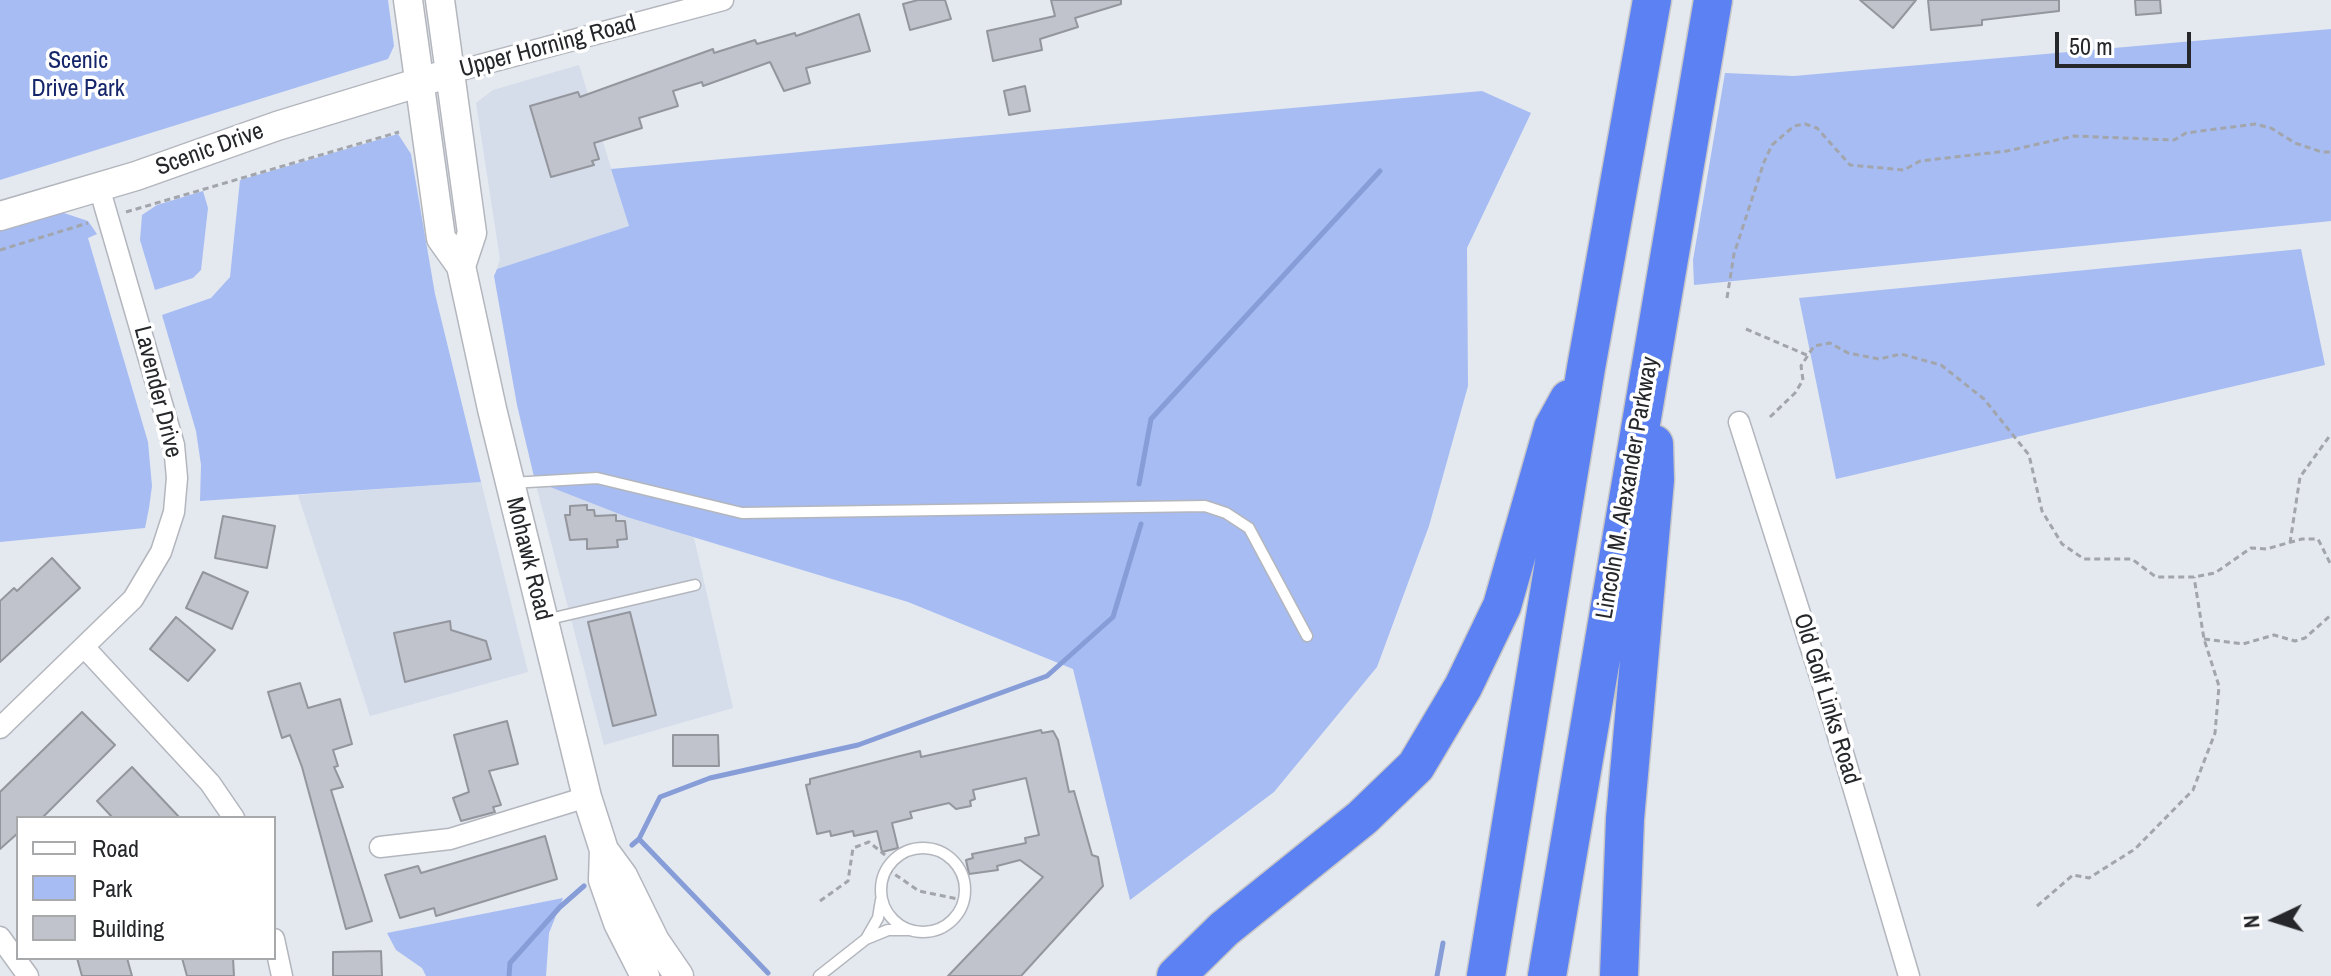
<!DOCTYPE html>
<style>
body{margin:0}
#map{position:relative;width:2331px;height:976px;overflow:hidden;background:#e4e8ef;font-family:"Archivo Narrow",sans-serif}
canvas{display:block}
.legend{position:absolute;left:16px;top:816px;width:260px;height:144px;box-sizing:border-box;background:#fff;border:2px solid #a8a9aa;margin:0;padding:10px 14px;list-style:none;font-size:24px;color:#26272a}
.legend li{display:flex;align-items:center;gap:16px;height:40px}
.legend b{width:40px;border:2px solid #a8a9aa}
.north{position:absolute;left:2235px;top:880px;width:80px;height:80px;-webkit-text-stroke:6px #fff;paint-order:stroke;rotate:266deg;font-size:22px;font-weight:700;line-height:32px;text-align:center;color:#26272a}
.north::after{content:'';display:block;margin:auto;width:28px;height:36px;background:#26272a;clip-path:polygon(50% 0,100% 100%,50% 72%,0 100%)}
.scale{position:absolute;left:2055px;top:32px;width:136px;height:36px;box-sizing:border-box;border:4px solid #26272a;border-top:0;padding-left:10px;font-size:24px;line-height:28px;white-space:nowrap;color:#26272a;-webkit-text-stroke:6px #fff;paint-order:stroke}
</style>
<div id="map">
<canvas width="2331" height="976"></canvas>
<ul class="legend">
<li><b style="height:10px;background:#fff"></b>Road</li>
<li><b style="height:22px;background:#a6bcf2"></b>Park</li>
<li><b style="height:22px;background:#c0c3cb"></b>Building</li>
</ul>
<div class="north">N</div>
<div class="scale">50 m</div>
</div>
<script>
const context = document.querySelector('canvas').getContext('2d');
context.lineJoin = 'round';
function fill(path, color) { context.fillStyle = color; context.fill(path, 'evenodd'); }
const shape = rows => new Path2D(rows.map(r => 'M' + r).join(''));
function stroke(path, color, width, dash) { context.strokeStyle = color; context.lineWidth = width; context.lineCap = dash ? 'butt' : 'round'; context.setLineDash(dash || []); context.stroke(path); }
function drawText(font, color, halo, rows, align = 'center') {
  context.font = font + ' "Archivo Narrow",sans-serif'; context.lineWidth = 7; context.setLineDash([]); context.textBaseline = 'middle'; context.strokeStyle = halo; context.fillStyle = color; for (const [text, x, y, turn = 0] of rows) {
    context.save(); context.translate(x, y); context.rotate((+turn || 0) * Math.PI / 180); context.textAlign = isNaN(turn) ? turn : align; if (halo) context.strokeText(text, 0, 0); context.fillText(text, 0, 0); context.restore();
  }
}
const built = shape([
 [579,65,629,226,497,269,500,259,476,103,493,90],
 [535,481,694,538,733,708,604,745],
 [481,482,528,672,370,716,298,495]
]);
const green = shape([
 [0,0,388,0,394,46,388,59,0,180],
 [2331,29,2331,221,1694,285,1693,260,1725,73,1794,76],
 [1482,91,1531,113,1467,248,1468,386,1429,526,1377,667,1274,792,1130,900,1073,669,908,602,627,517,535,481,517,405,494,276,497,269,629,226,611,169],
 [398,134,411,154,435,294,481,482,200,501,201,465,196,431,162,315,211,298,230,277,240,180],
 [203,191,208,208,201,270,193,278,155,290,140,240,142,215,157,205],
 [61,212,88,221,97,234,88,238,148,442,152,486,149,508,145,528,0,542,0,227],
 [2301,249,2325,365,1836,479,1799,298],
 [563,898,549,933,546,976,426,976,422,968,396,950,387,933]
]);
const stream = shape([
 [1139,484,1151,419,1380,171],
 [639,839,768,973],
 [632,845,639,839,660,797,710,778,858,745,1047,676,1113,617,1141,524],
 [509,976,510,963,560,907,584,886],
 [1437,976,1443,943]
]);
const building = shape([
 [918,0,945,0,951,19,910,30,903,4,918,0],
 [1051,0,1121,0,1121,4,1075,18,1078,27,1040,39,1042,50,993,61,987,31,1055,16,1051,0],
 [1860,0,1916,0,1893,28,1860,0],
 [1928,0,2059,0,2059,11,1982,20,1982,25,1931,30,1928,0],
 [2135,0,2160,0,2161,13,2136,15,2135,0],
 [859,14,870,51,806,68,810,83,784,91,770,62,703,86,702,82,673,91,678,106,639,118,642,128,594,143,599,159,592,161,594,165,551,177,530,106,578,92,580,97,713,49,714,53,755,40,757,44,795,33,796,36,859,14],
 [1025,86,1030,111,1009,115,1004,91,1025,86],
 [587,505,587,510,594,510,595,516,616,515,616,521,625,521,627,539,617,540,618,547,587,549,587,539,570,540,565,515,570,515,570,506,587,505],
 [223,516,275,526,267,568,215,558,223,516],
 [52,558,80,588,0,662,0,601,14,588,17,591,52,558],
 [203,572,248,592,232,629,186,608,203,572],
 [630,612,656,715,613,726,588,622,630,612],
 [176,617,215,650,188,681,150,649,176,617],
 [450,621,451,630,486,641,491,659,405,682,394,633,450,621],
 [300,683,308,708,340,699,352,744,333,750,338,766,334,767,343,787,331,790,372,921,346,929,302,767,290,735,282,738,268,692,300,683],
 [82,712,115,745,42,818,18,818,18,833,0,849,0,792,82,712],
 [507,721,518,764,489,771,501,805,493,807,495,812,461,821,453,798,469,792,454,735,507,721],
 [1041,730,1042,733,1053,731,1058,740,1069,792,1074,791,1092,855,1098,857,1103,886,1021,976,948,976,1043,877,1020,860,997,866,998,870,969,874,966,860,973,858,972,854,1026,843,1025,838,1039,835,1026,778,973,790,975,799,970,801,971,806,956,809,949,803,910,812,912,818,892,823,898,848,882,852,877,831,854,836,853,831,831,836,830,831,817,834,806,785,810,784,810,779,904,755,920,751,921,757,1041,730],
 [673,735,718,735,719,766,673,766,673,735],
 [132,767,180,818,113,818,97,801,132,767],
 [545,836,557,879,436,916,434,908,400,918,385,875,418,866,421,873,545,836],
 [381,951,382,976,333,976,333,952,381,951],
 [77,958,127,958,132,976,82,976,77,958],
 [182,958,233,958,234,976,187,976,182,958]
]);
const path = shape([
 [126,212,399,132],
 [0,250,88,223],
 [1727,298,1734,254,1764,162,1772,145,1794,126,1805,124,1817,128,1850,165,1904,170,1920,161,2007,151,2074,136,2174,140,2186,133,2255,124,2271,128,2295,143,2322,152,2331,152],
 [1746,329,1809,356],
 [1770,417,1795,393,1803,380,1801,366,1814,346,1830,343,1848,353,1879,359,1901,354,1941,365,1984,399,2029,455,2042,511,2062,544,2084,559,2132,559,2156,577,2194,577,2215,573,2251,548,2266,549,2302,539,2318,539,2331,565],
 [2290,543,2300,477,2331,434],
 [2204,639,2243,644,2274,635,2295,641,2305,638,2331,615],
 [887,869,919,891,963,900],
 [820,901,848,881,853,848,869,842,885,855],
 [2037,906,2073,875,2089,878,2135,849,2193,790,2215,733,2219,686,2204,639,2194,577]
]);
const lane = shape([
 [511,483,597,478,742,513,1205,506,1226,513,1249,528,1307,636],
 [545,620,695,585],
 '881 890a42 42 0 1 1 84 0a42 42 0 1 1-84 0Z',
 [866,939,878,918,881,900],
 [819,976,866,939,888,930,908,930]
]);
const street = shape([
 [450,73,723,0],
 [1739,422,1825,692,1909,976],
 [85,648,210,783,234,818],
 [0,728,133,599,161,552,174,512,177,478,174,445,99,187],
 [380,847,450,839,587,797],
 [0,937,28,976],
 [274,939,282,976]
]);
const secondary = shape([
 [408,0,441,238,461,266,492,409,587,797,604,850,623,876,655,941,679,976],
 [440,0,472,233,461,266],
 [0,216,136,176,277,126,450,73],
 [604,850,603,880,618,923,645,976]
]);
const highway = shape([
 [1176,976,1224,929,1362,818,1416,766,1463,687,1502,606,1553,428,1569,399],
 [1486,976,1586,368,1652,0],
 [1547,976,1713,0],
 [1619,976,1625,819,1655,480,1654,444]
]);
const streetNames = [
 ["Upper Horning Road",548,47,-15],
 ["Scenic Drive",210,150,-20],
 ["Lavender Drive",157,392,76],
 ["Lincoln M. Alexander Parkway",1628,488,-80],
 ["Mohawk Road",528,559,76],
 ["Old Golf Links Road",1826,699,73]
];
const parkNames = [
 ["Scenic",78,62],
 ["Drive Park",78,90]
];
fill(built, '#d5dcea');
fill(green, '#a6bcf2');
stroke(stream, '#869dd8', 5);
fill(building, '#c0c3cb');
stroke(building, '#93969d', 2);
stroke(lane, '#b3b6bd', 13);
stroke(street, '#b3b6bd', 23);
stroke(secondary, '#b3b6bd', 31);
stroke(highway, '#c7c7c8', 41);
stroke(path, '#a2a5ab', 3, [6, 4]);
stroke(lane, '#fff', 10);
stroke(street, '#fff', 20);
stroke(secondary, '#fff', 28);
stroke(highway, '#5c81f2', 38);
drawText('24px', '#26272a', '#fff', streetNames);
drawText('24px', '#142569', '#fff', parkNames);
</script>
